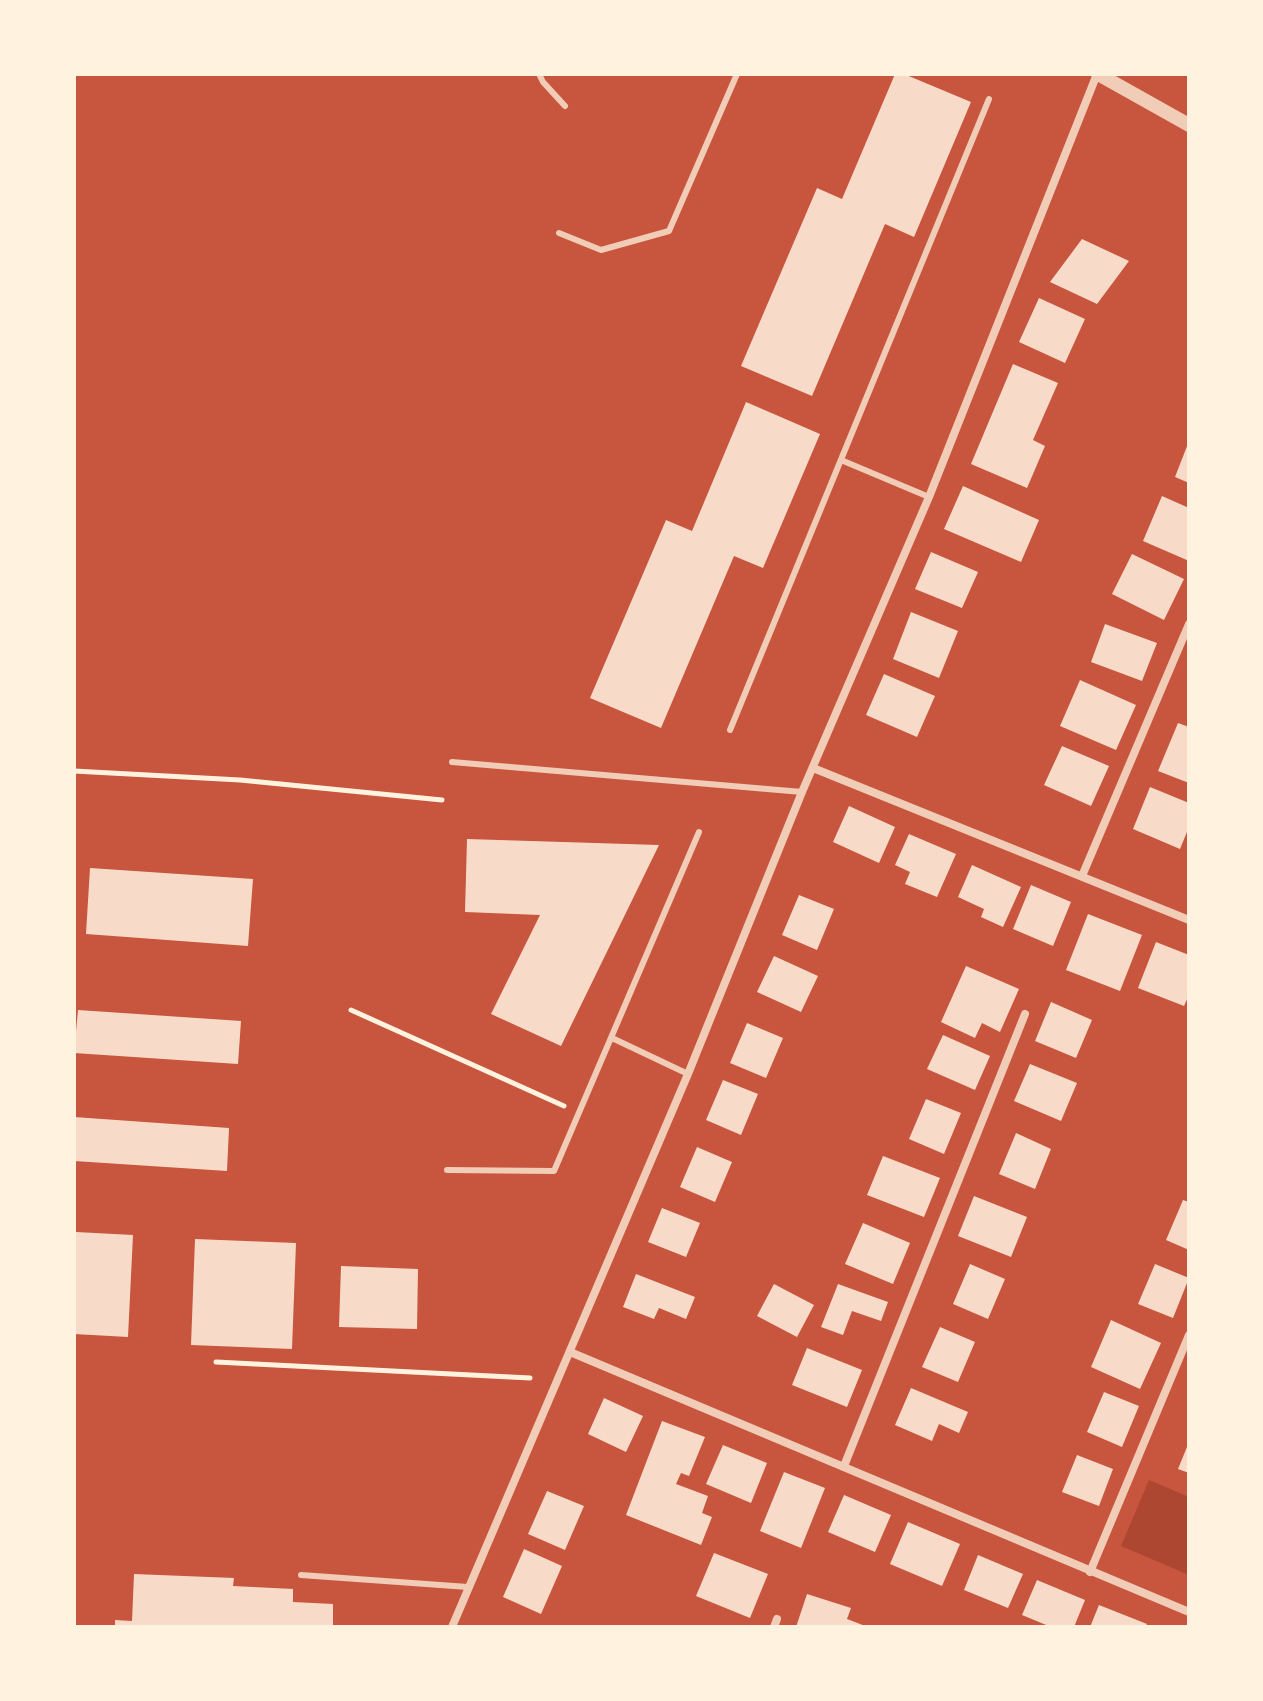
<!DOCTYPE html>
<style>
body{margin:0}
#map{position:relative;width:1263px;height:1701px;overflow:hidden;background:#c8553d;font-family:Commissioner,sans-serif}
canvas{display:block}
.frame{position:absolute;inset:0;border:76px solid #fff3e0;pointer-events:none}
</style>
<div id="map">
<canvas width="1263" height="1701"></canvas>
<div class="frame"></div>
</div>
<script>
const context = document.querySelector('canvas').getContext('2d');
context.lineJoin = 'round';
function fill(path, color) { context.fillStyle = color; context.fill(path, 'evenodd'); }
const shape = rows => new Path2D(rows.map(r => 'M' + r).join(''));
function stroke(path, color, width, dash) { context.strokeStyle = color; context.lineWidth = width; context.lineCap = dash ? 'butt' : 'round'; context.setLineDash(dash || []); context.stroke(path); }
const green = shape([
 [1149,1480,1189,1497,1189,1575,1121,1546]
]);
const building = shape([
 [895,74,904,74,971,102,914,237,885,224,812,396,741,366,817,188,842,199],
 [1082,239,1129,261,1097,304,1050,282],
 [1039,298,1085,319,1065,363,1019,342],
 [1013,364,1058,383,1033,440,1045,446,1027,488,971,464],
 [746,402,820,434,763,568,734,556,661,728,590,698,666,520,692,531],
 [1189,441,1189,483,1175,477],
 [963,486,1039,520,1021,562,944,529],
 [1162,496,1189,508,1189,561,1143,541],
 [931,552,978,572,962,608,915,589],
 [1132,554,1184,579,1164,620,1112,594],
 [911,612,958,631,939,678,893,659],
 [1105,624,1157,643,1142,681,1091,662],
 [884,674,935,696,917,737,866,715],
 [1080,680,1136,705,1116,750,1060,726],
 [1178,723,1189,727,1189,783,1158,771],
 [1062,746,1109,766,1091,806,1044,785],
 [1150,787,1189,803,1189,827,1180,849,1133,829],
 [849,806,895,827,879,863,833,842],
 [909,834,956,854,937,897,905,884,910,872,895,865],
 [467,839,659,845,561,1046,491,1014,540,915,465,912],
 [972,865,1021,887,1003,927,981,917,984,909,958,897],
 [90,868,253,879,248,946,86,934],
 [1031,885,1071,902,1053,946,1013,929],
 [799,895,834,909,817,950,782,935],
 [1088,914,1142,935,1120,991,1066,970],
 [1156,942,1189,955,1189,995,1184,1006,1138,988],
 [774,956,818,976,801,1012,757,992],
 [966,966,1019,989,1000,1032,982,1023,975,1038,941,1022],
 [1051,1002,1092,1020,1076,1058,1035,1041],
 [78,1010,241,1021,238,1064,74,1053],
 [747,1023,783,1038,766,1078,730,1063],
 [943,1035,990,1056,975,1090,927,1069],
 [1030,1064,1077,1083,1061,1121,1014,1101],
 [723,1080,758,1094,741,1135,706,1120],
 [926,1099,961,1113,944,1154,909,1139],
 [74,1117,229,1128,227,1171,74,1161],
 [1016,1133,1051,1149,1035,1189,999,1174],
 [697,1147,732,1162,715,1202,680,1187],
 [883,1156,940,1178,924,1217,867,1195],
 [974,1196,1027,1217,1011,1257,958,1236],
 [1183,1200,1189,1202,1189,1250,1166,1240],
 [662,1208,700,1223,686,1257,648,1242],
 [863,1223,910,1243,893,1284,845,1264],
 [76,1232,133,1235,128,1337,74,1334],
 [195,1239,296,1243,292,1349,191,1345],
 [970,1264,1005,1279,988,1319,953,1304],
 [1155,1264,1189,1278,1173,1318,1138,1304],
 [341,1266,418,1269,417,1329,339,1327],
 [636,1274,695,1297,686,1319,659,1308,654,1319,623,1307],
 [774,1284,814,1305,797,1337,757,1316],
 [838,1284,888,1302,881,1321,852,1311,843,1335,821,1327],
 [1111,1320,1161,1343,1140,1389,1091,1367],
 [940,1327,975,1342,958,1382,922,1367],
 [807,1348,862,1370,847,1407,792,1385],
 [911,1388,968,1412,959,1433,939,1424,932,1441,895,1425],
 [1104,1392,1139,1406,1122,1447,1087,1432],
 [604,1398,643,1416,626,1452,588,1434],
 [662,1421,705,1437,689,1476,681,1473,676,1484,708,1496,702,1513,712,1517,701,1545,626,1515],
 [1189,1442,1189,1473,1178,1469],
 [723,1445,767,1463,751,1503,706,1484],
 [1077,1455,1113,1469,1099,1506,1062,1492],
 [784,1472,825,1488,801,1548,760,1531],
 [547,1491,584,1506,565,1550,528,1534],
 [844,1495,891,1515,875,1552,828,1532],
 [908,1522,960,1544,942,1586,890,1564],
 [524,1549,562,1566,541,1614,503,1597],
 [714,1553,768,1574,750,1618,696,1596],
 [978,1555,1023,1574,1008,1608,964,1590],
 [134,1574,234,1578,233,1586,293,1589,293,1602,333,1604,333,1627,115,1627,115,1620,132,1621],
 [1037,1580,1085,1600,1074,1627,1051,1627,1022,1615],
 [807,1594,851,1608,847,1619,868,1627,796,1627],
 [1099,1605,1147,1624,1145,1627,1090,1627]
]);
const path = shape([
 [74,771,240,780,442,800],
 [351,1010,564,1106],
 [216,1362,530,1378]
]);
const service = shape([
 [539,74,543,82,565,106],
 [559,233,601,250,669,231,737,74],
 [841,460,929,497],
 [730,730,989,99],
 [452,762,802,792],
 [612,1038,688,1074],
 [447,1170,554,1171,699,832],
 [301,1575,468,1587]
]);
const minor = shape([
 [813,768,1189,920],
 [1082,876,1189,624],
 [570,1352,1189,1612],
 [844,1466,1025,1014],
 [1090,1572,1189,1335],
 [452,1627,688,1074,802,792,929,497,1097,74],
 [774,1627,777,1619]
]);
const tertiary = shape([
 [1098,74,1189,125]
]);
fill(green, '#ae4732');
fill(building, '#f7dbc8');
stroke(path, '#fff3e0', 5);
stroke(service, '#f1ccb7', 6);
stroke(minor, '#f1ccb7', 8);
stroke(tertiary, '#f1ccb7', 14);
</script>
